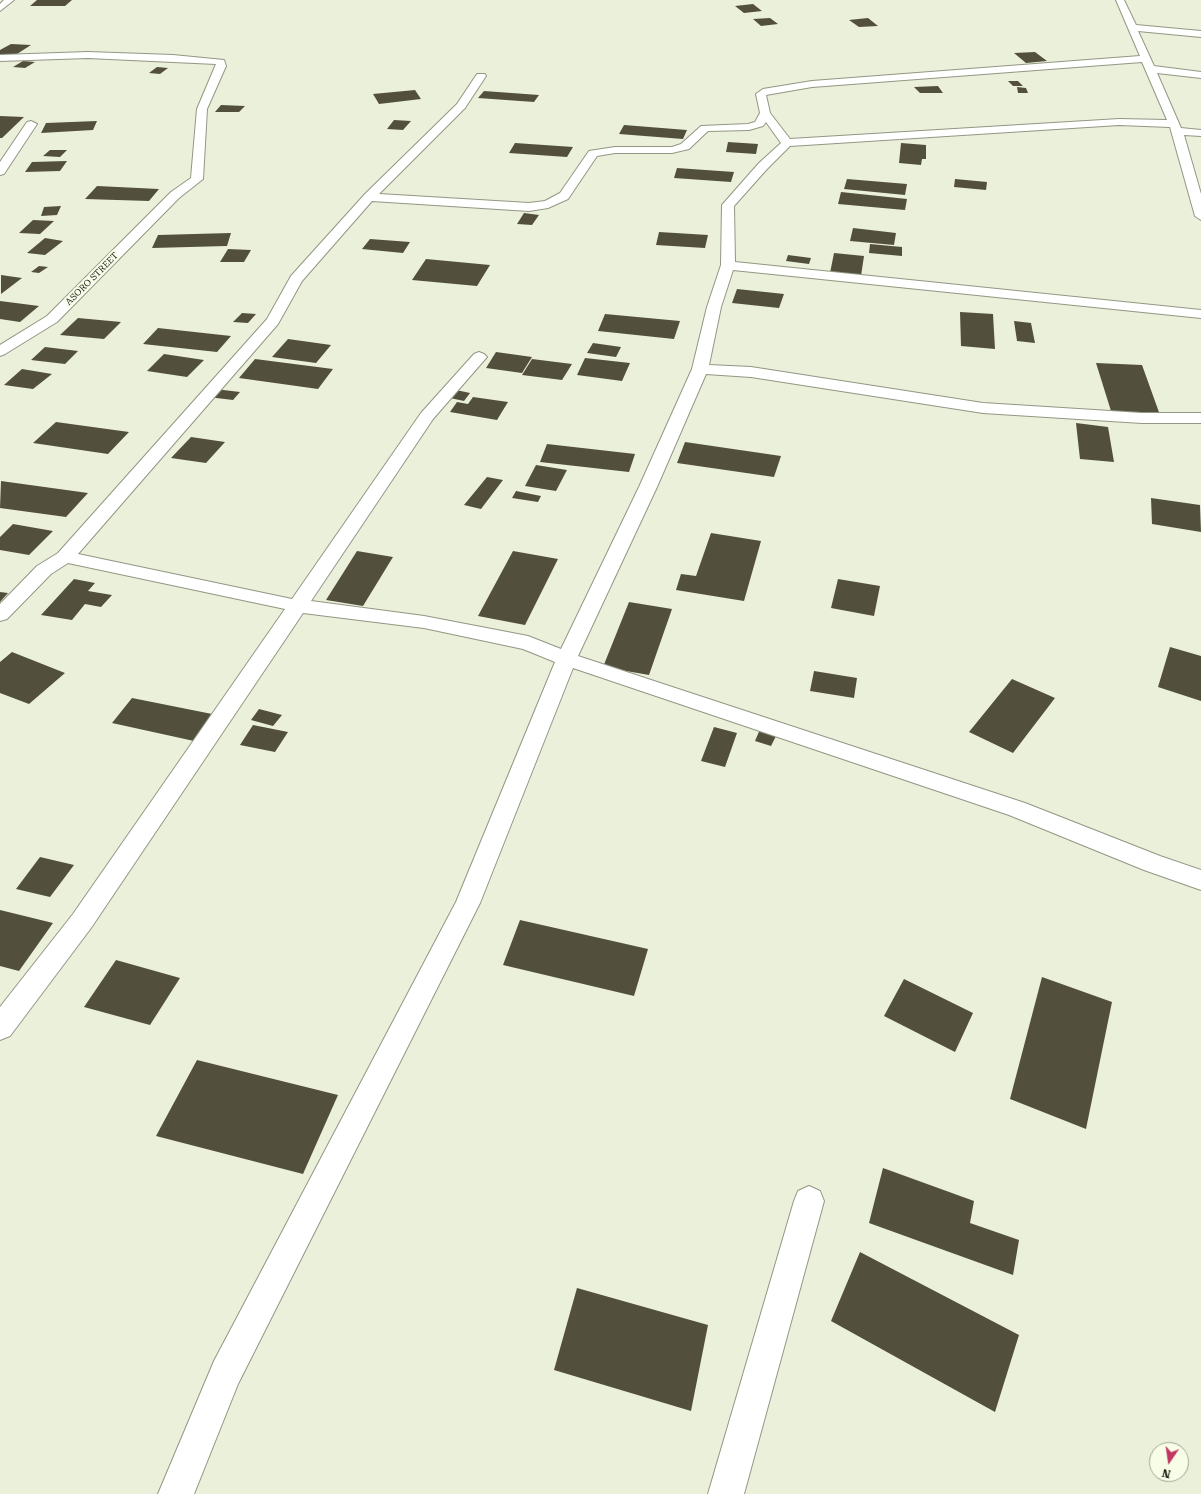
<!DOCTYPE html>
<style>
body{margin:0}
#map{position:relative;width:1201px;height:1494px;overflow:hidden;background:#ebf0db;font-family:"Roboto Serif",serif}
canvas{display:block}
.north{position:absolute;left:1149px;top:1442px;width:40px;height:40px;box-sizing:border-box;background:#f8fde8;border:1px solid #a2a596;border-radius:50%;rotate:193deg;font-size:11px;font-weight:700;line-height:16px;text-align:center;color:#20221a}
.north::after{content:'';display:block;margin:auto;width:14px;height:18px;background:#c33562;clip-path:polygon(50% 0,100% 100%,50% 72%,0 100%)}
</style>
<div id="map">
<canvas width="1201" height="1494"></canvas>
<div class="north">N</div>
</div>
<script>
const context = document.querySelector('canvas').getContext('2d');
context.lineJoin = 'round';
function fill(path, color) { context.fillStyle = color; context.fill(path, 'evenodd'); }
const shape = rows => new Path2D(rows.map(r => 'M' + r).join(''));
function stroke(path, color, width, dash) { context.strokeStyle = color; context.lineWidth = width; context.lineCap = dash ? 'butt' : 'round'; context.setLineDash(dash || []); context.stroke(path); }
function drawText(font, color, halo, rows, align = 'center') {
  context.font = font + ' "Roboto Serif",serif'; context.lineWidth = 4; context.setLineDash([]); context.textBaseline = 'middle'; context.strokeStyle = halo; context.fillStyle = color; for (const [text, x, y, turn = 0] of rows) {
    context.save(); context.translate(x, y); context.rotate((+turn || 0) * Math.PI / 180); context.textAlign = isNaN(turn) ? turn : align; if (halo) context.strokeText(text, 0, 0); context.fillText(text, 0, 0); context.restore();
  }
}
const building = shape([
 [37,0,72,0,65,6,30,6],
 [753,4,762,11,744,13,735,6],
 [770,18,778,24,761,26,753,19],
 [868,18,878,26,859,27,849,20],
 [11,44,31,45,17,54,0,55,0,50],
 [1035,52,1047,61,1026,63,1014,53],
 [23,61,35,62,25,68,13,67],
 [157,67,168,68,160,74,149,73],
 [1008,81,1018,81,1023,86,1013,86],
 [938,86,943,93,920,93,914,87],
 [1017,87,1026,88,1028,93,1018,93],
 [415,90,421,99,379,104,373,94],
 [484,91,539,95,534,102,478,98],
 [221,105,245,106,239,112,215,112],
 [0,116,24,117,2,138,0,138],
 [394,120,411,121,403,130,387,129],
 [97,121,93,130,41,133,46,123],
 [624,125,687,130,683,139,619,134],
 [728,142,758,144,756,154,726,152],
 [515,143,573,147,567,157,509,153],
 [901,143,926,145,926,159,922,159,921,165,899,163],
 [50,150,67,150,60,157,43,156],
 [67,161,60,171,25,172,32,162],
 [677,168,734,172,731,182,674,178],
 [847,179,907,184,905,195,844,189],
 [955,179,987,182,986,190,954,187],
 [97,186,159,189,149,201,85,199],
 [841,192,907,199,905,210,838,204],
 [61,206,57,215,41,216,44,207],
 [524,213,539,215,532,225,517,224],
 [33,220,54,221,40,234,19,233],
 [853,228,896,233,894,245,850,241],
 [659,232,708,235,705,248,656,245],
 [231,233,227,246,152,248,158,235],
 [45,238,63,241,45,255,27,253],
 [370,239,410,242,403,253,362,249],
 [870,244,902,247,902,256,869,253],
 [228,249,251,250,244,262,220,262],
 [834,253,864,256,861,276,830,273],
 [788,255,811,258,809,264,786,261],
 [426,259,490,265,477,286,412,280],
 [39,266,48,267,39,273,31,272],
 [1,275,22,278,1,294],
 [737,289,784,294,779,308,732,303],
 [0,301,39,306,20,322,0,319],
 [960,312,993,314,995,349,961,346],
 [242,313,256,314,248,323,233,322],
 [605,314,680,321,674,339,598,331],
 [78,318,121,322,104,339,60,335],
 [1014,321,1031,323,1035,343,1017,341],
 [158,328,231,336,217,352,143,344],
 [288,339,331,345,316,363,272,357],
 [593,343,621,347,616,357,587,353],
 [45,347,78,351,65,364,31,360],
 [496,352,532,357,522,373,486,368],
 [164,354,204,360,187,377,147,371],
 [585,358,630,363,622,381,577,375],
 [255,359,333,369,318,389,239,378],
 [532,359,572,364,562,380,522,375],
 [1096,363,1142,365,1160,415,1111,411],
 [22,369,52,374,33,389,4,385],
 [215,389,240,392,233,400,208,397],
 [456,390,470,393,464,401,450,398],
 [473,397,508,402,497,420,450,412,457,402,468,404],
 [56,422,129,432,108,454,33,443],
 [1076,423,1108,427,1114,462,1080,459],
 [191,437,225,442,206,463,171,458],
 [685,442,781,456,774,477,677,463],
 [547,444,635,454,629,472,540,462],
 [536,465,567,470,556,491,525,486],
 [487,477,503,480,481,509,464,505],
 [1,481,88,493,66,517,0,508],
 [516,491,541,496,538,502,512,498],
 [1151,498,1200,505,1201,532,1152,524],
 [13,524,53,531,29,555,0,550,0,537],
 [711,533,761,541,744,601,676,590,681,574,696,576],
 [357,551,393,557,363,606,326,600],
 [513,551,558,559,525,625,478,616],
 [74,579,95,583,88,591,112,595,101,607,85,604,72,620,41,615],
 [838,579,880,586,874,616,831,608],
 [0,592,8,593,0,602],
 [629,602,672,609,649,675,603,667],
 [1170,647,1201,656,1201,701,1158,687],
 [12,652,65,673,29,704,0,693,0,662],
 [814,671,857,678,854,698,810,691],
 [1012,679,1055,698,1013,753,969,732],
 [132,698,212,714,194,741,112,723],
 [259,709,282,715,273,726,251,720],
 [253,725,288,732,275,752,240,745],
 [714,727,737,733,725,767,701,761],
 [761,727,778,732,771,746,755,741],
 [40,857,74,865,50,897,16,889],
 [0,910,53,923,19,971,0,966],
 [520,920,648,949,634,996,503,965],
 [116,960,180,978,150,1025,84,1007],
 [1042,977,1112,1002,1086,1129,1010,1099],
 [904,979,973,1013,955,1052,884,1016],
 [197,1060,338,1095,303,1174,156,1136],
 [883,1168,974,1201,970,1223,1019,1240,1013,1275,869,1223],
 [860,1252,1019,1335,995,1412,831,1321],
 [577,1288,708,1325,691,1411,554,1370]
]);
const street = shape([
 [4,0,14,0,0,11,0,4,4,0],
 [1116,0,1124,0,1136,25,1201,31,1201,37,1138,31,1154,66,1201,72,1201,78,1157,73,1181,128,1201,130,1201,136,1184,135,1201,194,1201,220,1195,216,1170,127,1119,125,790,146,767,169,734,206,735,262,1201,310,1201,318,733,270,721,307,709,365,751,367,983,403,1142,413,1201,413,1201,423,1142,423,983,413,751,377,706,374,657,487,578,656,1025,803,1160,856,1201,870,1201,890,1144,870,1009,815,573,668,480,903,238,1384,194,1494,158,1494,214,1361,456,902,555,662,523,649,424,628,303,613,91,928,10,1036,0,1040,0,1007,73,914,285,609,68,563,51,574,7,619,0,621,0,604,37,566,58,553,267,319,291,276,365,194,457,104,477,74,485,74,486,76,465,108,379,194,529,203,545,201,560,193,589,151,615,147,672,147,681,144,701,126,748,124,755,122,760,113,756,94,763,89,812,81,1140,56,1116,0],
 [1142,62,1167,120,1119,119,790,139,770,113,766,95,812,87,1142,62],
 [766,122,781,143,759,163,722,205,721,265,707,307,692,369,639,487,561,649,528,636,424,616,311,601,433,419,487,357,484,354,479,352,474,354,421,413,292,599,78,554,278,324,302,281,372,201,529,211,548,208,568,199,597,156,615,153,672,153,689,149,708,131,749,130,763,126,766,122],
 [88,52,173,55,224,60,226,66,207,109,203,179,179,198,57,322,5,354,0,356,0,345,47,316,171,192,191,178,197,109,216,64,88,58,0,61,0,55,88,52],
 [31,121,37,124,4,174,0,175,0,162,27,122,31,121],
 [809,1186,820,1191,824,1201,744,1494,708,1494,794,1201,798,1191,809,1186]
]);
const farStreetnames = [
 ["ASORO STREET",92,279,-45]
];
fill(building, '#534f3d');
stroke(street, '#929783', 2);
fill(street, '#fff');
drawText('9px', '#20221a', '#f8fde8', farStreetnames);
</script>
